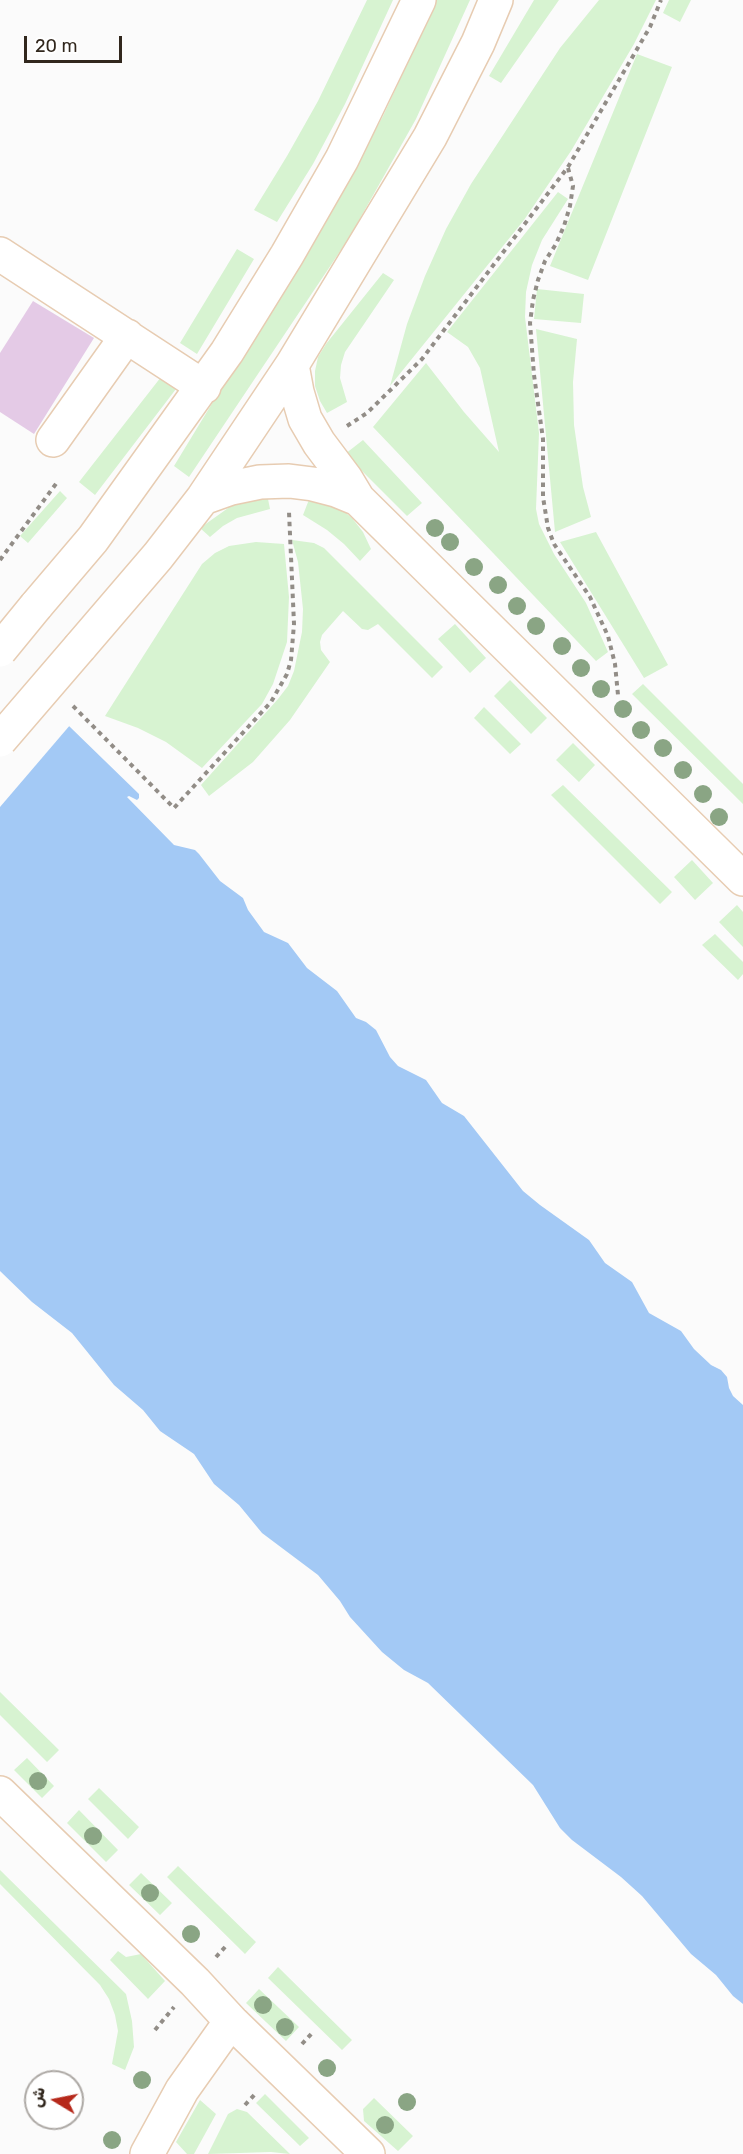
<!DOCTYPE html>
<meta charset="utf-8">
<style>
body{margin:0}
#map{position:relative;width:743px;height:2154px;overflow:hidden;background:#fbfbfb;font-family:Rubik,"Noto Sans Arabic",sans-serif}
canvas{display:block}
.north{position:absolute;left:24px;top:2070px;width:60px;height:60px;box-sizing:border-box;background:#fff;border:2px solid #ada9a5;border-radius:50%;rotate:280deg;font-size:16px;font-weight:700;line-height:24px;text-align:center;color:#31271d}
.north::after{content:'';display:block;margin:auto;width:21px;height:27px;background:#b6291b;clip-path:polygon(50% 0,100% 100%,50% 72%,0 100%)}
.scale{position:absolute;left:24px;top:36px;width:98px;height:27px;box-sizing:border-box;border:3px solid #31271d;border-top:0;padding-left:8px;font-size:18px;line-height:21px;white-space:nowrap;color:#31271d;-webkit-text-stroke:4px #fff;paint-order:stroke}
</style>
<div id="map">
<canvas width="743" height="2154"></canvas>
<div class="north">ش</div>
<div class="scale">20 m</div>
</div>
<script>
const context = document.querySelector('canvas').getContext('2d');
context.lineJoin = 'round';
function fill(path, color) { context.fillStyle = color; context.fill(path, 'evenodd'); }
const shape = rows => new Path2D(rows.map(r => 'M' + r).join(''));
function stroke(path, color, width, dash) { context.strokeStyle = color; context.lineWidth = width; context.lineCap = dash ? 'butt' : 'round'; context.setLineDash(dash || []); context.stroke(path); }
const green = shape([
 [367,0,393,0,345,104,313,164,277,222,254,210,287,156,318,101],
 [437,0,470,0,416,119,349,238,189,477,174,466,351,175,383,116],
 [534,0,559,0,501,83,489,76],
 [599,0,656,0,634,44,571,151,524,220,390,386,407,324,425,276,446,229,471,184,560,48],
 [669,0,691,0,680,22,663,13],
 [637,54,672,67,588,280,550,266],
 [558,192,568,199,542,240,532,265,526,292,525,317,539,433,536,509,539,524,554,554,586,603,608,652,596,661,373,427,426,363,464,412,499,452,480,368,468,347,447,332],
 [237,249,254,259,197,354,180,343],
 [383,273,394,280,345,352,341,365,340,378,347,402,327,413,320,401,315,386,315,371,318,357,326,344],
 [537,289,584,294,581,323,534,319],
 [536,329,577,339,573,382,574,425,583,487,591,517,555,532],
 [161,377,176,389,95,495,79,482],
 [363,440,422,503,407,516,345,454],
 [60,491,67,498,28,543,20,536],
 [267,494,270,509,237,518,223,526,210,537,200,528,231,506],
 [310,497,340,508,352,518,363,532,371,549,360,561,344,544,327,530,303,515],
 [596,532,668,665,644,678,560,542],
 [292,540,314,543,324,548,443,667,432,678,378,624,368,630,362,629,343,611,322,635,320,642,321,650,330,662,290,720,253,762,209,796,201,785,278,699,288,686,294,671,302,632,303,609,298,562],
 [256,542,284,544,289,597,287,642,273,684,262,704,202,768,166,742,138,728,105,716,202,564,215,553,229,546],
 [455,624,486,658,470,673,438,639],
 [510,680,547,718,531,734,494,696],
 [643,684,743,784,743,804,632,694],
 [484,707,521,744,510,754,474,718],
 [573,743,595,765,579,782,556,760],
 [563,785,672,892,660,904,551,795],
 [692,860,713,883,695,900,674,877],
 [737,905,743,912,743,947,719,922],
 [715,934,743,962,743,974,738,980,702,945],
 [0,1692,59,1750,47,1762,0,1715],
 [27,1758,54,1786,42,1798,14,1770],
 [99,1788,139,1827,128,1839,88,1799],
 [79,1810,118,1850,106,1862,67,1823],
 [178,1866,256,1942,245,1954,167,1877],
 [0,1870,126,1994,132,2021,134,2047,125,2070,112,2064,118,2031,115,2015,109,1999,100,1985,0,1884],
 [141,1873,172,1903,160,1915,129,1885],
 [118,1951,126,1957,141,1954,165,1981,148,1999,110,1960],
 [278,1967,352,2040,342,2050,268,1978],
 [259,1989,299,2027,286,2041,246,2003],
 [265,2094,309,2138,300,2146,256,2103],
 [374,2098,413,2136,398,2151,364,2121,363,2109],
 [200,2100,216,2114,194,2154,187,2154,176,2142],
 [237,2109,247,2112,290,2154,271,2152,208,2154,228,2114]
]);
const water = shape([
 [0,659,139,794,139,798,137,800,129,796,127,797,174,845,195,850,199,854,220,881,243,898,248,910,264,932,288,943,307,968,337,991,356,1018,366,1022,376,1030,390,1057,398,1066,426,1080,442,1103,464,1116,523,1191,540,1205,589,1240,605,1263,632,1282,649,1313,681,1331,694,1349,711,1365,721,1370,727,1377,729,1388,733,1396,743,1405,743,2004,733,1996,716,1975,691,1954,642,1896,621,1877,572,1840,560,1828,533,1785,428,1683,404,1670,382,1652,350,1617,340,1601,318,1575,262,1533,239,1505,214,1484,194,1454,160,1431,143,1410,114,1385,72,1333,32,1302,0,1271]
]);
const pier = shape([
 [0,656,71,724,0,807]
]);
const building = shape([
 [33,301,94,338,34,434,0,412,0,353]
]);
const path = shape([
 [568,168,573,186,570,206,564,226,556,244,545,261,538,280,533,300,530,323,534,375,543,439,543,497,548,528,554,544,590,597,608,636,615,664,618,695],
 [347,426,367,413,422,359,568,167,650,27,661,0],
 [0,560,58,481],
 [73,706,174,808,271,702,287,674,291,660,294,624,289,512],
 [216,1957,226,1946],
 [155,2030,174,2007],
 [302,2044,313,2032],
 [245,2105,256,2093]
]);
const minor = shape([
 [0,254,204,387],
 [292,365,297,392,305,419,319,443,346,479,358,499,743,879],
 [53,440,127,336],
 [203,498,231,488,260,482,289,481,313,484,336,490,358,499],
 [36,606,93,539,227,352,287,255,342,159,419,0],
 [80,647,158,556,203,498,292,365,430,137,478,43,496,0],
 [0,1793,195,1982,231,2021,368,2154],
 [147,2154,182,2090,231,2021]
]);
const minorBridge = shape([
 [0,650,36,606],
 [0,740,80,647]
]);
const trees = [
 [435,528],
 [450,542],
 [474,567],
 [498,585],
 [517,606],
 [536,626],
 [562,646],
 [581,668],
 [601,689],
 [623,709],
 [641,730],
 [663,748],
 [683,770],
 [703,794],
 [719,817],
 [38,1781],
 [93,1836],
 [150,1893],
 [191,1934],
 [263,2005],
 [285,2027],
 [327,2068],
 [142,2080],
 [407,2102],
 [385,2125],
 [112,2140]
];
fill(green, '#d7f3d1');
fill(water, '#a3c9f5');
fill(pier, '#fbfbfb');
fill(building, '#e4cae6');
stroke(minor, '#e7ccb2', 36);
stroke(path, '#928d87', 4, [4.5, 4.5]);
stroke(minor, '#fff', 33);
stroke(minorBridge, '#e7ccb2', 36, []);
stroke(minorBridge, '#fff', 33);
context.fillStyle = '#8aa584';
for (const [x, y] of trees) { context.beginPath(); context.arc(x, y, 9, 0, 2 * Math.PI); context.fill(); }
</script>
